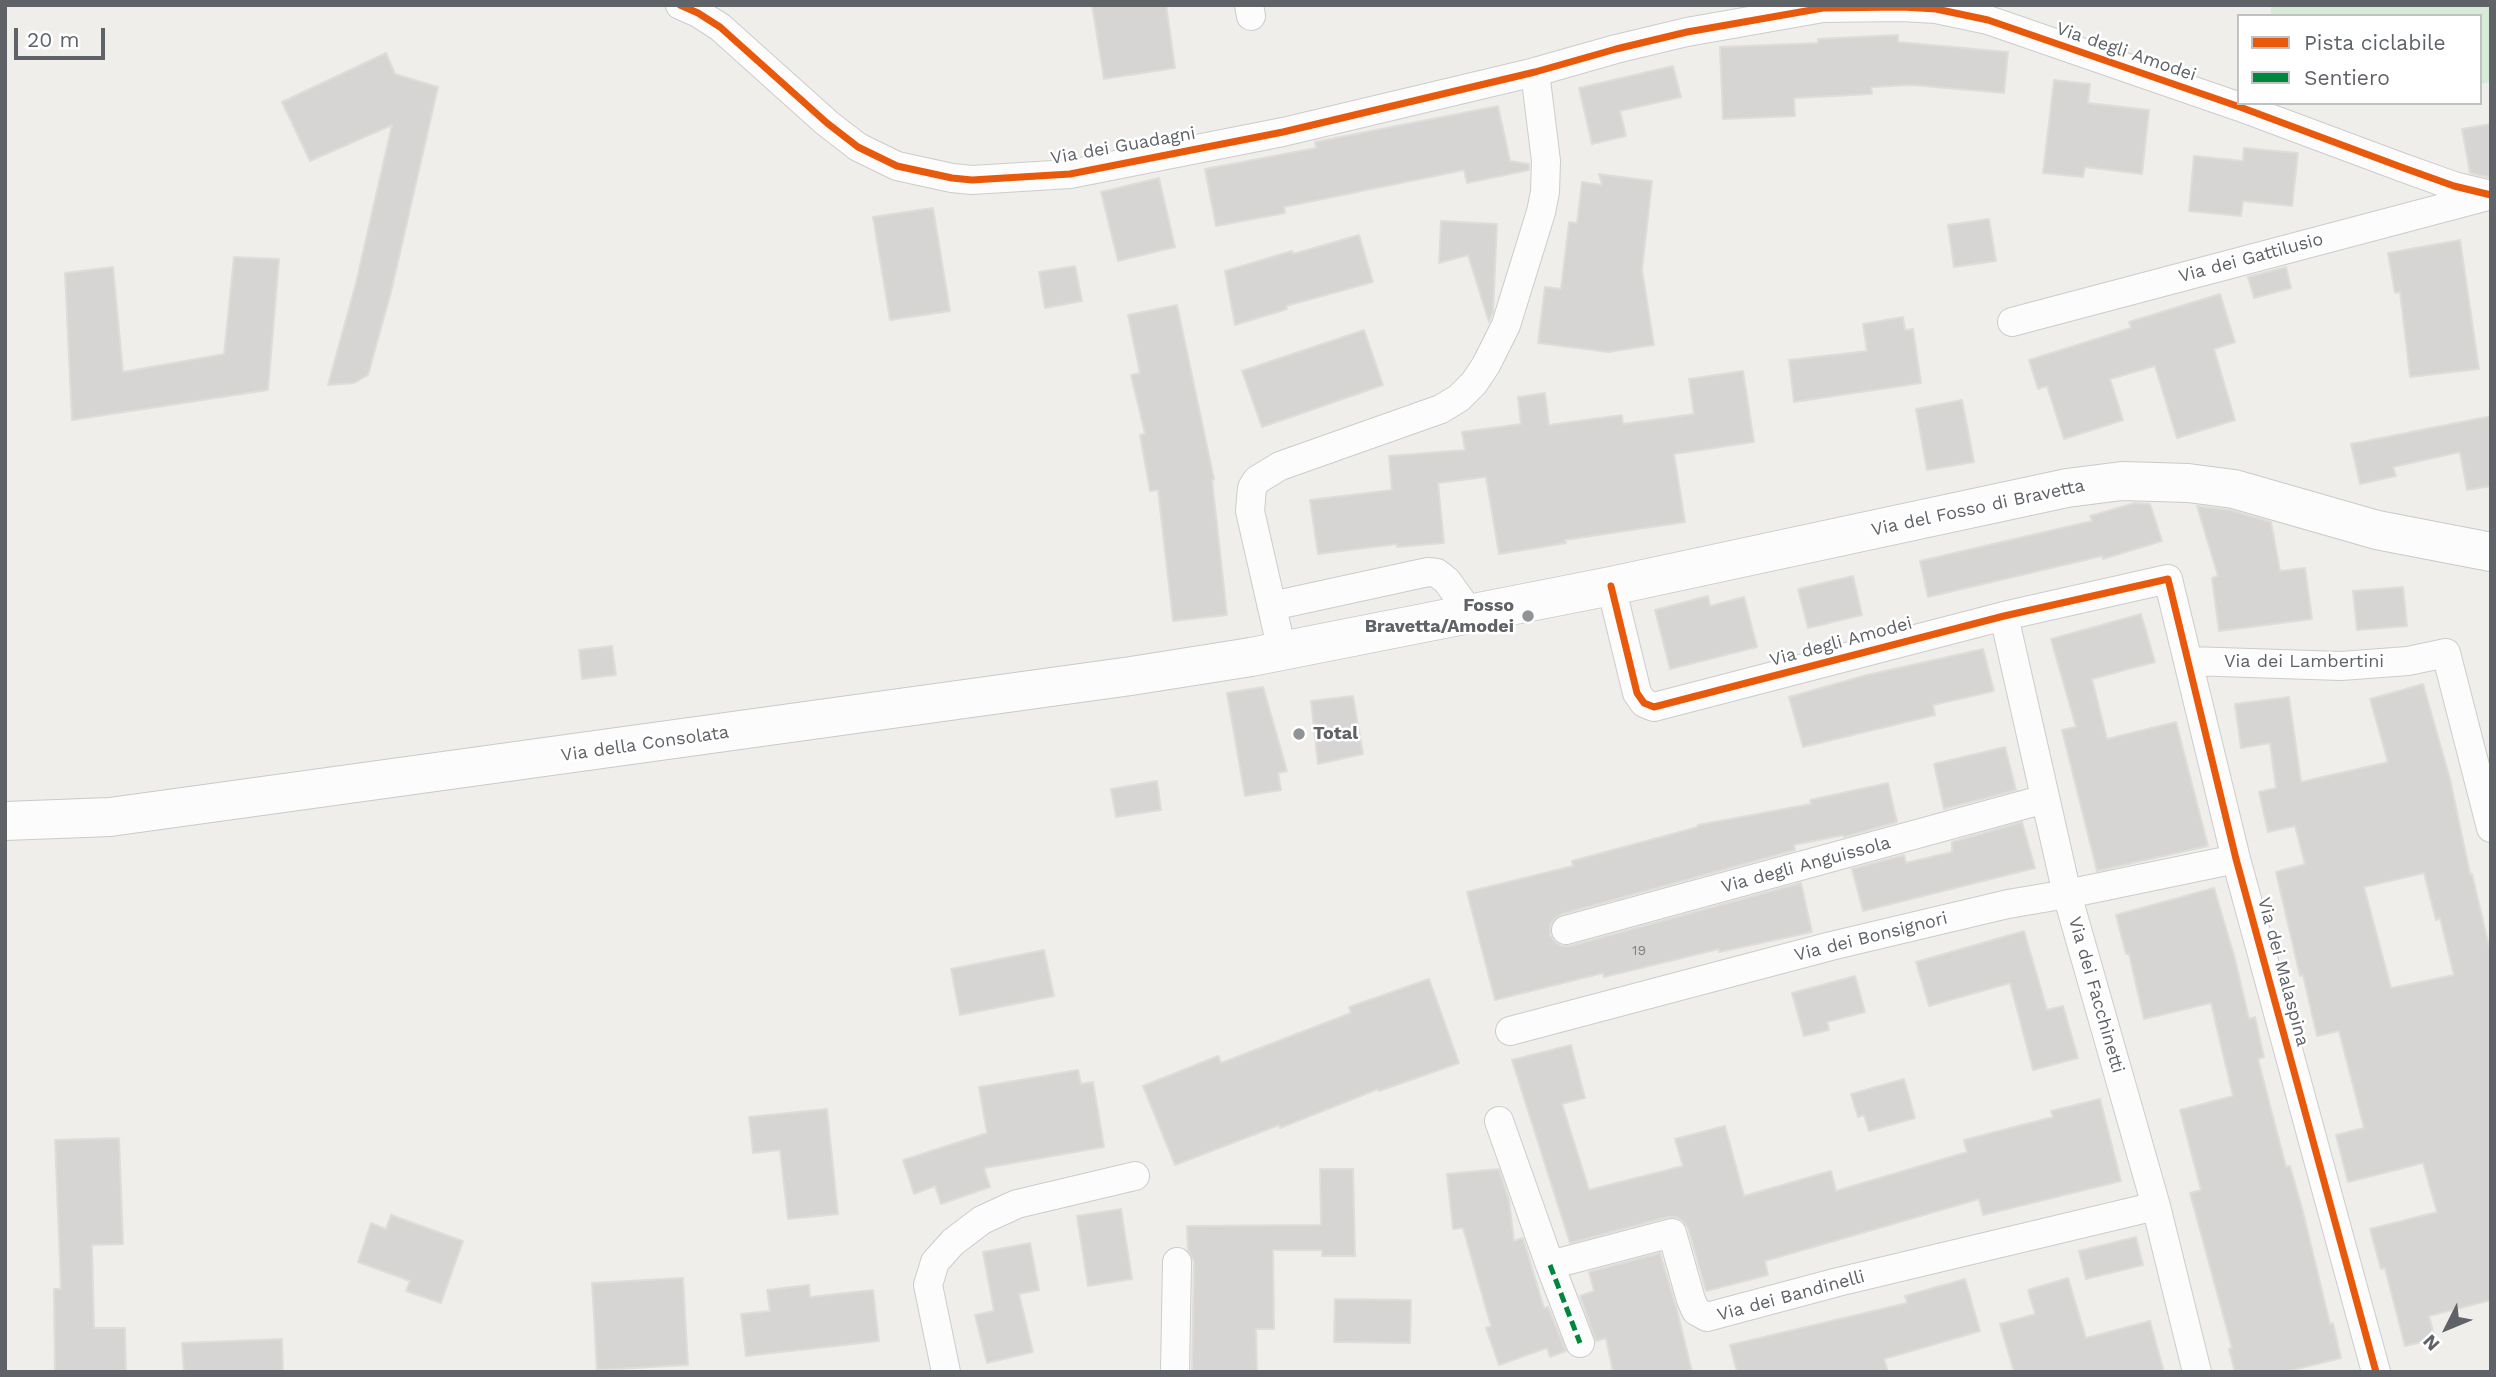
<!DOCTYPE html>
<style>
body{margin:0}
#map{position:relative;width:2496px;height:1377px;overflow:hidden;background:#efeeea;font-family:"Work Sans",sans-serif}
canvas{display:block}
.frame{position:absolute;inset:0;border:7px solid #5f6368;pointer-events:none}
.legend{position:absolute;left:2237px;top:14px;width:245px;height:91px;box-sizing:border-box;background:#fff;border:2px solid #bfc1c3;margin:0;padding:9px 12px;list-style:none;font-size:21px;color:#5f6368}
.legend li{display:flex;align-items:center;gap:14px;height:35px}
.legend b{width:35px;border:2px solid #bfc1c3}
.north{position:absolute;left:2412px;top:1293px;width:70px;height:70px;-webkit-text-stroke:5px #fff;paint-order:stroke;rotate:227deg;font-size:19px;font-weight:700;line-height:28px;text-align:center;color:#5f6368}
.north::after{content:'';display:block;margin:auto;width:24px;height:32px;background:#5f6368;clip-path:polygon(50% 0,100% 100%,50% 72%,0 100%)}
.scale{position:absolute;left:14px;top:28px;width:91px;height:32px;box-sizing:border-box;border:4px solid #5f6368;border-top:0;padding-left:9px;font-size:21px;line-height:24px;white-space:nowrap;color:#5f6368;-webkit-text-stroke:5px #fff;paint-order:stroke}
</style>
<div id="map">
<canvas width="2496" height="1377"></canvas>
<div class="frame"></div>
<ul class="legend">
<li><b style="height:9px;background:#e8590c"></b>Pista ciclabile</li>
<li><b style="height:9px;background:#00873e"></b>Sentiero</li>
</ul>
<div class="north">N</div>
<div class="scale">20 m</div>
</div>
<script>
const context = document.querySelector('canvas').getContext('2d');
context.lineJoin = 'round';
function fill(path, color) { context.fillStyle = color; context.fill(path, 'evenodd'); }
const shape = rows => new Path2D(rows.map(r => 'M' + r).join(''));
function stroke(path, color, width, dash) { context.strokeStyle = color; context.lineWidth = width; context.lineCap = dash ? 'butt' : 'round'; context.setLineDash(dash || []); context.stroke(path); }
function drawText(font, color, halo, rows, align = 'center') {
  context.font = font + ' "Work Sans",sans-serif'; context.lineWidth = 5; context.setLineDash([]); context.textBaseline = 'middle'; context.strokeStyle = halo; context.fillStyle = color; for (const [text, x, y, turn = 0] of rows) {
    context.save(); context.translate(x, y); context.rotate((+turn || 0) * Math.PI / 180); context.textAlign = isNaN(turn) ? turn : align; if (halo) context.strokeText(text, 0, 0); context.fillText(text, 0, 0); context.restore();
  }
}
const green = shape([
 [2271,5,2491,5,2491,82,2480,84,2480,16,2271,16]
]);
const building = shape([
 [1092,5,1166,5,1175,68,1104,79,1092,5],
 [1898,35,1898,42,2008,52,2004,93,1912,85,1871,87,1872,94,1794,98,1795,116,1723,119,1720,47,1818,43,1818,39,1898,35],
 [386,53,395,74,438,87,391,292,368,375,354,383,328,385,356,283,392,125,310,161,282,102,386,53],
 [1673,66,1681,97,1620,111,1626,136,1592,144,1579,88,1673,66],
 [2054,80,2090,84,2088,103,2149,110,2142,174,2085,167,2083,177,2043,173,2054,80],
 [1498,106,1510,161,1529,164,1529,170,1467,183,1464,170,1284,207,1285,213,1216,226,1205,169,1316,148,1315,142,1498,106],
 [2491,124,2491,178,2470,173,2462,129,2491,124],
 [2244,148,2298,153,2292,206,2243,201,2241,216,2189,211,2194,156,2243,161,2244,148],
 [1599,174,1652,181,1642,270,1654,345,1608,352,1538,343,1545,287,1561,289,1569,222,1577,223,1582,182,1602,185,1599,174],
 [1159,178,1175,247,1118,261,1101,192,1159,178],
 [933,208,950,311,890,320,873,217,933,208],
 [1989,219,1996,261,1954,267,1948,225,1989,219],
 [1441,221,1497,224,1493,312,1489,322,1468,255,1439,263,1441,221],
 [1359,235,1373,282,1286,306,1287,309,1235,325,1225,271,1292,251,1293,254,1359,235],
 [2460,240,2479,369,2410,377,2400,292,2395,293,2388,253,2460,240],
 [234,257,279,259,268,390,72,420,65,273,113,267,123,372,224,354,234,257],
 [1075,266,1082,301,1045,308,1039,272,1075,266],
 [2286,267,2291,288,2254,298,2248,277,2286,267],
 [2220,294,2235,342,2214,349,2235,420,2177,438,2155,366,2110,379,2123,420,2064,439,2047,386,2038,389,2029,360,2131,328,2129,322,2220,294],
 [1177,305,1214,479,1212,480,1227,615,1173,621,1158,490,1150,491,1140,435,1145,434,1131,375,1140,373,1128,315,1177,305],
 [1903,317,1905,330,1913,329,1921,383,1794,402,1789,360,1867,351,1863,324,1903,317],
 [1364,330,1383,385,1262,427,1242,371,1364,330],
 [1743,371,1754,442,1674,454,1685,522,1565,540,1566,543,1499,554,1486,477,1438,483,1444,543,1397,547,1397,544,1318,554,1310,500,1392,490,1389,456,1465,450,1462,432,1521,424,1518,397,1545,393,1549,425,1622,415,1623,424,1694,414,1689,379,1743,371],
 [1962,400,1974,462,1927,470,1916,409,1962,400],
 [2491,416,2491,486,2467,490,2460,452,2393,467,2396,476,2360,484,2351,444,2491,416],
 [2135,503,2150,504,2162,541,2103,559,2102,556,1928,597,1920,561,2092,521,2090,516,2135,503],
 [2197,506,2230,510,2271,522,2280,571,2305,568,2312,619,2219,631,2212,578,2218,576,2197,506],
 [1853,576,1862,615,1808,628,1798,589,1853,576],
 [2403,587,2407,626,2357,630,2353,591,2403,587],
 [1708,596,1710,606,1744,597,1757,647,1670,669,1655,610,1708,596],
 [2141,614,2155,662,2092,679,2107,739,2176,722,2208,846,2097,871,2062,730,2076,727,2051,639,2141,614],
 [612,646,616,675,582,679,579,650,612,646],
 [1983,649,1994,691,1933,705,1935,715,1803,747,1789,697,1867,675,1983,649],
 [2423,684,2450,779,2470,874,2472,874,2491,955,2491,1300,2429,1316,2435,1339,2405,1346,2385,1268,2381,1269,2370,1229,2437,1212,2423,1163,2348,1182,2336,1135,2364,1128,2339,1031,2317,1036,2303,975,2300,976,2276,872,2305,864,2295,826,2268,832,2259,792,2276,788,2270,743,2241,748,2235,704,2289,697,2301,782,2388,762,2370,699,2423,684],
 [2424,873,2436,920,2440,918,2454,975,2391,988,2364,887,2424,873],
 [1263,687,1287,771,1278,773,1281,790,1245,796,1227,693,1263,687],
 [1353,696,1363,754,1318,764,1311,701,1353,696],
 [2005,747,2016,790,1944,809,1934,764,2005,747],
 [1157,781,1161,810,1116,817,1111,789,1157,781],
 [1888,783,1897,822,1844,837,1843,835,1794,845,1795,850,1562,914,1554,919,1550,926,1550,935,1555,942,1562,946,1570,946,1801,883,1812,932,1719,952,1719,949,1604,977,1603,973,1495,1000,1467,892,1573,866,1572,861,1698,827,1698,825,1811,804,1810,800,1888,783],
 [2022,822,2035,868,1863,911,1852,869,1904,855,1906,863,1952,852,1952,842,2022,822],
 [2214,888,2235,959,2249,1019,2255,1017,2264,1057,2258,1059,2286,1167,2290,1166,2303,1212,2330,1324,2333,1323,2341,1358,2285,1372,2235,1372,2229,1349,2232,1348,2190,1193,2201,1190,2180,1110,2233,1096,2211,1003,2144,1019,2129,954,2126,954,2116,915,2214,888],
 [2024,931,2047,1010,2063,1006,2078,1058,2033,1070,2010,983,1929,1006,1916,962,2024,931],
 [1044,950,1054,996,960,1015,951,969,1044,950],
 [1855,976,1865,1012,1827,1022,1829,1030,1804,1036,1792,993,1855,976],
 [1429,979,1459,1063,1379,1091,1378,1089,1280,1128,1279,1125,1175,1165,1143,1086,1218,1056,1221,1063,1351,1013,1349,1007,1429,979],
 [1571,1045,1585,1098,1562,1104,1589,1190,1683,1166,1675,1139,1725,1126,1744,1196,1831,1171,1836,1191,1967,1152,1964,1140,2053,1117,2051,1111,2100,1099,2121,1181,1983,1215,1979,1199,1765,1261,1768,1275,1706,1291,1688,1228,1684,1222,1677,1217,1668,1217,1570,1243,1512,1060,1571,1045],
 [1078,1070,1081,1084,1093,1082,1104,1147,984,1168,990,1187,941,1204,935,1186,914,1194,903,1160,987,1133,979,1087,1078,1070],
 [1904,1079,1915,1118,1869,1131,1864,1115,1858,1117,1851,1094,1904,1079],
 [827,1109,838,1214,788,1219,780,1150,753,1153,749,1117,827,1109],
 [119,1138,123,1244,92,1245,94,1328,125,1328,126,1372,55,1372,54,1289,61,1289,55,1140,119,1138],
 [1320,1169,1353,1169,1355,1256,1322,1256,1322,1250,1273,1250,1274,1329,1256,1329,1257,1372,1192,1372,1194,1262,1188,1250,1187,1226,1321,1225,1320,1169],
 [1499,1169,1509,1200,1514,1241,1523,1238,1544,1308,1548,1307,1566,1351,1550,1357,1547,1348,1499,1365,1486,1328,1491,1326,1463,1228,1453,1229,1447,1174,1499,1169],
 [1121,1209,1132,1279,1088,1286,1077,1216,1121,1209],
 [391,1215,463,1241,441,1303,406,1291,410,1281,358,1262,371,1223,386,1229,391,1215],
 [2136,1237,2143,1265,2086,1279,2079,1251,2136,1237],
 [1030,1243,1039,1290,1019,1294,1033,1352,987,1363,975,1315,994,1311,983,1252,1030,1243],
 [1660,1253,1677,1310,1692,1372,1613,1372,1606,1338,1596,1341,1580,1296,1594,1291,1589,1272,1660,1253],
 [683,1278,688,1365,597,1370,592,1283,683,1278],
 [2068,1278,2086,1338,2150,1321,2164,1372,2014,1372,2000,1324,2035,1314,2028,1290,2068,1278],
 [1965,1279,1980,1331,1884,1359,1888,1372,1737,1372,1730,1345,1907,1303,1905,1296,1965,1279],
 [809,1285,810,1297,873,1290,879,1341,746,1356,741,1314,770,1311,767,1290,809,1285],
 [1335,1299,1411,1300,1410,1343,1334,1342,1335,1299],
 [282,1339,283,1372,184,1372,182,1343,282,1339]
]);
const minor = shape([
 [680,5,698,13,720,27,827,123,858,147,897,166,952,178,972,180,1070,174,1283,132,1535,72,1616,49,1687,32,1823,8,1902,7,1936,9,1988,20,2240,107,2401,167,2454,186,2491,195],
 [1249,5,1251,16],
 [2012,322,2488,196],
 [1611,586,1637,693,1644,703,1654,707,2004,616,2168,579,2236,859,2376,1372],
 [1272,606,1428,572,1437,573,1447,581,1462,602,1466,615],
 [2004,616,2067,894,2156,1206,2197,1372],
 [1282,651,1250,511,1252,488,1257,480,1280,466,1441,409,1459,398,1474,383,1486,365,1506,325,1541,212,1545,192,1546,161,1535,72],
 [2189,661,2341,666,2408,661,2446,653,2491,828],
 [1566,930,2045,799],
 [1510,1031,1831,946,2008,904,2067,894,2236,859],
 [1499,1121,1550,1265,1672,1233,1691,1300,1696,1311,1707,1317,1838,1282,2156,1206],
 [1550,1265,1580,1343],
 [946,1372,928,1285,935,1262,953,1242,982,1220,1017,1204,1135,1176],
 [1175,1372,1177,1262]
]);
const secondary = shape([
 [5,821,110,817,1131,676,1251,657,1611,586,2067,488,2122,481,2188,483,2234,489,2377,530,2491,552]
]);
const quiet = shape([
 [1550,1265,1580,1343]
]);
const cycleway = shape([
 [680,5,698,13,720,27,827,123,858,147,897,166,952,178,972,180,1070,174,1283,132,1535,72,1616,49,1687,32,1823,8,1902,7,1936,9,1988,20,2240,107,2401,167,2454,186,2491,195],
 [1611,586,1637,693,1644,703,1654,707,2004,616,2168,579,2236,859,2376,1372]
]);
const markers = [
 [1528,616,7,"#919496"],
 [1299,734,7,"#919496"]
];
const numberNames = [
 ["19",1639,951]
];
const streetNames = [
 ["Via degli Amodei",2126,52,19],
 ["Via dei Guadagni",1123,146,-10],
 ["Via dei Gattilusio",2251,258,-15],
 ["Via del Fosso di Bravetta",1978,508,-12],
 ["Via degli Amodei",1841,642,-15],
 ["Via dei Lambertini",2304,662],
 ["Via della Consolata",645,744,-8],
 ["Via degli Anguissola",1806,865,-15],
 ["Via dei Bonsignori",1871,937,-14],
 ["Via dei Malaspina",2283,972,75],
 ["Via dei Facchinetti",2096,995,74],
 ["Via dei Bandinelli",1791,1296,-15]
];
const poiNames = [
 ["Fosso",1514,606],
 ["Bravetta/Amodei",1514,627],
 ["Total",1313,734,"left"]
];
fill(green, '#d8ebd6');
fill(building, '#d6d5d3');
stroke(building, '#deddd9', 2);
stroke(minor, '#cbcccc', 30);
stroke(secondary, '#cacacb', 40);
stroke(minor, '#fdfcfc', 28);
stroke(secondary, '#fdfcfc', 38);
stroke(quiet, '#00873e', 5, [10, 5]);
stroke(cycleway, '#e8590c', 7);
for (const [x, y, r, color] of markers) { const dot = new Path2D(); dot.arc(x, y, r, 0, 2 * Math.PI); context.fillStyle = color; context.fill(dot); stroke(dot, '#fff', 2.5); }
drawText('14px', '#7e8184', null, numberNames);
drawText('18px', '#5f6368', '#fff', streetNames);
drawText('bold 18px', '#5f6368', '#fff', poiNames, 'right');
</script>
